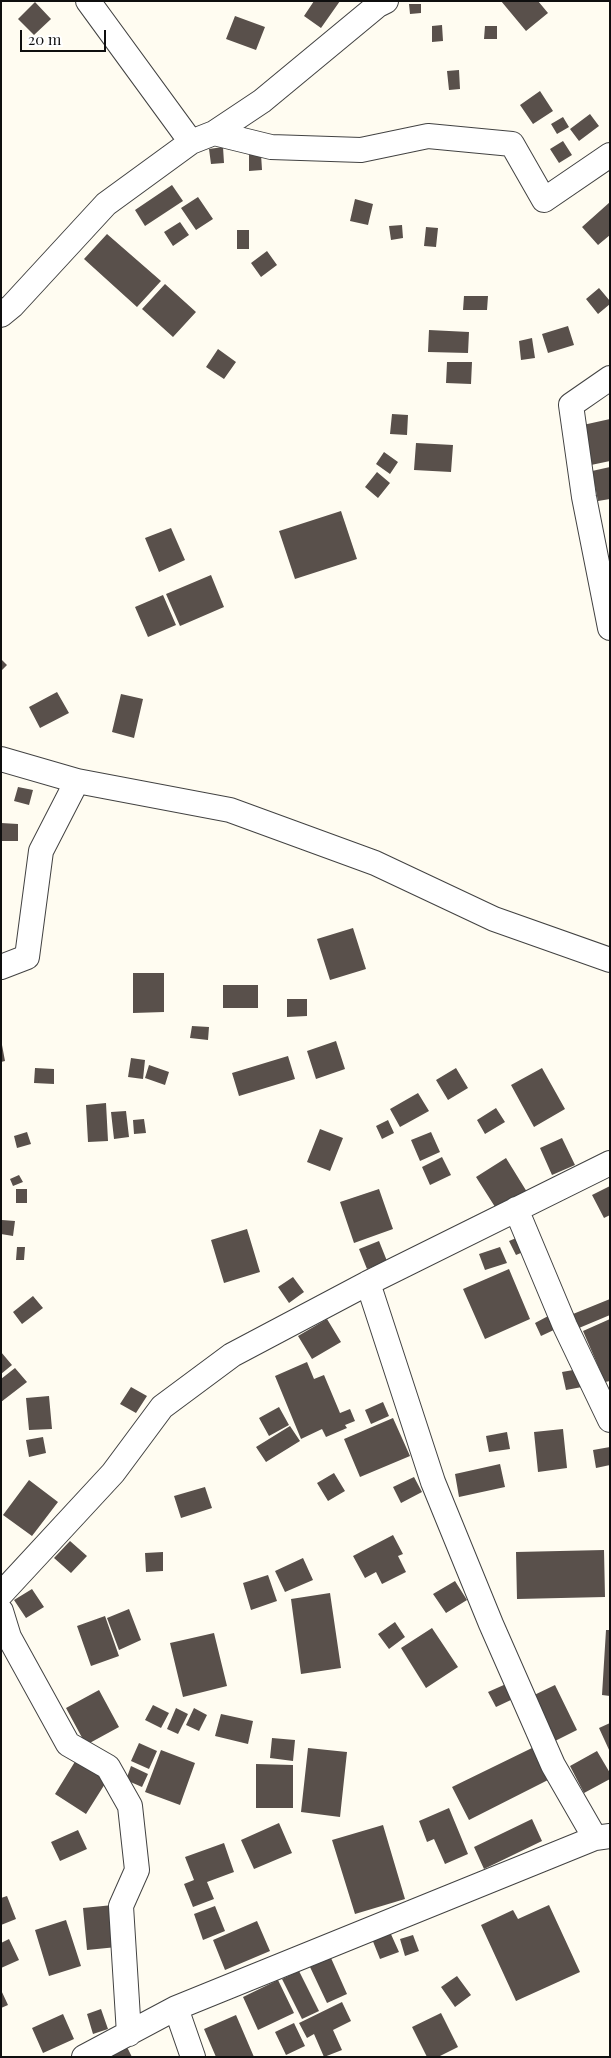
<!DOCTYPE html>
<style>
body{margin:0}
#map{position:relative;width:611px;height:2058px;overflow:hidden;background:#fffcf1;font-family:"Playfair Display",serif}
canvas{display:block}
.frame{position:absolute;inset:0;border:2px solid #0f0f0f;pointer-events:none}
.scale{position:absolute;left:20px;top:30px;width:86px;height:22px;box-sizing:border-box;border:2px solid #0f0f0f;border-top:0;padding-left:6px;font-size:15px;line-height:18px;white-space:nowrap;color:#0f0f0f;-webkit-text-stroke:4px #fff;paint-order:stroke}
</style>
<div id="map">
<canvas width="611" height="2058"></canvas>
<div class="frame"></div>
<div class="scale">20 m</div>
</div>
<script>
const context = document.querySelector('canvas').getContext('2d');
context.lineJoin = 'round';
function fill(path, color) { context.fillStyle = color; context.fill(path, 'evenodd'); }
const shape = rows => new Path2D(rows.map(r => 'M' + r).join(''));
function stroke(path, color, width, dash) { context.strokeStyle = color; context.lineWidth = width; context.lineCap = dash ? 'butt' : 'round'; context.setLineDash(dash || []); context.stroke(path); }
const building = shape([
 [314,1,340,1,321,28,304,16],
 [501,1,538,1,548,13,526,31],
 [35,2,51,19,34,35,18,19],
 [409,4,421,4,421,13,410,14],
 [235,16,265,27,256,50,226,39],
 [442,25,443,41,432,42,432,26],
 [485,26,497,26,497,39,484,39],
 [459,70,460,89,449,90,447,71],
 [540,91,553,111,533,124,520,105],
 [590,114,599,126,579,141,570,129],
 [563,117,569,127,557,134,551,124],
 [563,141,572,155,559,163,550,149],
 [223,147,224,163,211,164,209,149],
 [249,154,261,154,262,170,249,171],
 [172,185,183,201,145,226,135,210],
 [198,197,213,219,196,230,181,208],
 [355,199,373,204,368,225,350,221],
 [610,202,610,235,598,245,582,227],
 [180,222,189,235,173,246,164,232],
 [402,225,403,238,391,240,389,226],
 [426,227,438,228,436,247,424,246],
 [237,230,249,230,249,249,237,249],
 [107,234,161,281,137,307,84,259],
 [267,251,277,265,261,277,251,263],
 [165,284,196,312,173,337,142,309],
 [599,288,610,301,610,304,598,314,586,299],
 [464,296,488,296,487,310,463,310],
 [568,326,574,345,548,353,542,334],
 [429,330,469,332,468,353,428,352],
 [532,338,535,358,521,360,519,341],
 [218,349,236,362,224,379,206,367],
 [447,362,472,362,471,384,446,383],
 [392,414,408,415,407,435,390,434],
 [610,419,610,461,591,465,583,425],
 [416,443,453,445,451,472,414,470],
 [384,452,398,462,390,474,376,464],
 [610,467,610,499,598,501,592,471],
 [377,472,390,483,378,498,365,487],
 [341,511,357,559,295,579,279,531],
 [171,528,185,560,159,572,145,538],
 [211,575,224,607,180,626,166,594],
 [163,595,176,625,148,637,135,607],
 [1,659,7,665,1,671],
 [57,692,69,713,40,728,29,707],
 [121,694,143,699,134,738,112,732],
 [18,787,33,790,29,805,14,801],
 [1,823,18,824,18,841,1,841],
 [353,928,366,969,330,980,317,939],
 [133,973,164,973,164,1012,133,1013],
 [223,985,258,985,258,1008,223,1008],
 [287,999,307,999,307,1016,287,1017],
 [192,1026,209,1027,208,1040,190,1038],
 [336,1041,345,1069,316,1079,307,1051],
 [2,1045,5,1061,1,1062,1,1046],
 [288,1056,295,1079,239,1096,232,1073],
 [131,1058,145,1060,143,1079,128,1077],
 [149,1065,169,1072,165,1085,145,1078],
 [35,1068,54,1069,54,1084,34,1083],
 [456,1068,468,1088,448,1100,436,1080],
 [542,1068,565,1109,534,1127,511,1085],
 [418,1093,429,1111,400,1127,390,1109],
 [106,1103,108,1141,88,1142,86,1105],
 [496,1108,505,1122,485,1134,477,1120],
 [126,1111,129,1137,114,1139,111,1112],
 [144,1119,146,1133,134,1134,133,1120],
 [388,1120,394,1133,382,1139,376,1126],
 [320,1129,343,1138,330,1171,307,1162],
 [27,1132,31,1144,17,1148,14,1136],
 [431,1132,440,1152,420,1161,411,1140],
 [562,1138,575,1165,552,1175,540,1148],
 [442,1157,451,1175,430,1185,422,1167],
 [506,1158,527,1192,497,1210,476,1177],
 [19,1175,23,1182,13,1186,10,1179],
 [610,1186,610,1215,604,1218,592,1195],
 [16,1189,27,1189,27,1203,16,1203],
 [379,1189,393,1229,354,1243,340,1202],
 [2,1220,15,1221,13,1236,1,1234],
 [247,1229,260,1272,224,1283,211,1240],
 [521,1236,528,1250,516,1255,509,1241],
 [379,1241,387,1261,367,1269,359,1249],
 [17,1247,25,1247,24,1260,16,1260],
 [500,1247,507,1263,485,1270,479,1254],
 [509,1269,530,1319,485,1339,463,1289],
 [293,1277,304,1292,289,1303,278,1287],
 [33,1296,43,1308,22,1324,13,1312],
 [610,1299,610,1315,579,1328,573,1314],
 [552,1314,558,1328,541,1336,535,1323],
 [327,1319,341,1342,312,1359,298,1336],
 [610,1319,610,1381,605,1382,583,1331],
 [1,1352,12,1365,1,1374],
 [307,1362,314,1379,324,1375,340,1413,350,1409,355,1421,345,1425,347,1428,326,1437,322,1429,301,1439,275,1376],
 [15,1368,27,1382,1,1402,1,1379],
 [579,1369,582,1387,566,1390,562,1372],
 [131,1387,147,1396,136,1413,120,1404],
 [49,1396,52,1429,29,1430,26,1398],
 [383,1402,389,1416,371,1424,365,1410],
 [279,1407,289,1425,269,1436,259,1418],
 [393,1418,410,1456,360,1477,344,1439],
 [290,1426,300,1441,266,1462,256,1447],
 [563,1429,567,1468,538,1472,534,1432],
 [507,1432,510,1449,489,1452,486,1436],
 [43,1437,46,1453,29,1457,26,1440],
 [610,1447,610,1465,596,1468,593,1450],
 [500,1464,505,1487,459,1497,455,1474],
 [334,1473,345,1491,328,1501,317,1483],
 [414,1477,422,1492,401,1503,393,1487],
 [29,1480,58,1502,32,1536,3,1515],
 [205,1487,212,1508,181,1518,174,1496],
 [393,1535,403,1554,398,1556,406,1572,382,1584,376,1572,365,1578,353,1556],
 [70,1541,87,1556,71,1573,54,1558],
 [604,1550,605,1597,517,1599,516,1552],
 [163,1552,163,1571,146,1572,145,1553],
 [303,1558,313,1580,285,1592,275,1571],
 [268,1575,277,1601,251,1610,243,1583],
 [455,1581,467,1600,446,1613,433,1594],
 [32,1589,44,1607,26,1618,14,1600],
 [330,1593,341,1668,301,1674,291,1599],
 [129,1609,141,1640,119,1650,107,1618],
 [105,1616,119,1656,91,1666,77,1626],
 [395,1622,405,1637,389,1649,378,1634],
 [432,1628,458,1667,426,1688,401,1648],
 [606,1630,610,1630,610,1696,602,1695],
 [214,1633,227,1686,183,1697,170,1643],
 [506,1684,513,1699,496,1707,488,1692],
 [555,1685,577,1730,549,1744,528,1698],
 [99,1690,119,1727,86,1745,66,1708],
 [153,1705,169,1713,161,1728,145,1720],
 [176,1708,188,1714,178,1734,167,1729],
 [194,1708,207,1715,199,1731,186,1725],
 [221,1714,253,1721,248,1744,215,1736],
 [610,1723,610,1752,599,1728],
 [272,1738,295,1740,293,1761,270,1758],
 [139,1743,157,1751,149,1769,131,1761],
 [308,1748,347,1752,340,1817,301,1812],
 [532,1748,548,1780,469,1820,452,1787],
 [161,1750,195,1763,180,1805,145,1792],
 [597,1751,610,1773,610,1779,584,1793,570,1766],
 [76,1760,108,1779,86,1814,55,1794],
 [256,1764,293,1765,293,1808,256,1808],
 [131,1766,148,1774,142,1787,126,1780],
 [449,1808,468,1854,445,1864,434,1839,427,1842,419,1821],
 [532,1819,542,1841,484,1869,474,1847],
 [279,1823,292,1853,254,1869,241,1840],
 [383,1825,405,1899,355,1914,332,1840],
 [78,1830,87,1849,60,1861,51,1842],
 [224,1843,234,1872,207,1882,214,1899,193,1907,184,1884,194,1880,185,1857],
 [7,1896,16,1919,1,1925,1,1898],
 [113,1905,117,1947,87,1950,83,1908],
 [549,1905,580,1972,516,2001,481,1925,513,1910,518,1919],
 [215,1906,225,1931,203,1940,194,1914],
 [66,1920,81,1966,49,1976,35,1930],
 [257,1921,270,1951,225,1970,213,1940],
 [390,1932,399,1952,380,1959,372,1939],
 [413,1935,419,1951,405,1956,400,1939],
 [9,1939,19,1960,1,1968,1,1943],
 [331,1958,347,1994,327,2003,310,1967],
 [299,1971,319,2011,302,2019,282,1979],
 [457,1976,471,1995,455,2007,441,1987],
 [278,1980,294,2013,258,2030,243,1997],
 [1,1990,8,2005,1,2008],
 [342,2002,351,2021,333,2030,342,2050,324,2057,314,2034,307,2038,299,2023],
 [101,2009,108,2029,93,2034,87,2014],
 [441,2013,458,2047,438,2057,427,2057,412,2027],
 [63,2014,74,2039,43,2053,32,2028],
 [236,2015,254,2057,216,2057,204,2029],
 [294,2023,305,2046,286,2055,275,2032],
 [127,2047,132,2057,110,2057]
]);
const street = shape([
 [88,1,191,142],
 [214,133,271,147,361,150,428,136,512,144,544,200,610,155],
 [1,315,12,306,106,204,191,142,214,133,262,101,378,5,386,1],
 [610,378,571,405,584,497,610,628],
 [1,759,77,781,230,810,375,863,494,919,610,960],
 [1,967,27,957,41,851,77,781],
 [516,1209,565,1326,610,1420],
 [368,1283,433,1482,491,1624,553,1765,595,1838],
 [1,1594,113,1473,162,1407,232,1355,368,1283,610,1163],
 [1,1611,9,1637,68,1744,108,1767,130,1806,137,1870,121,1906,129,2034],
 [176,2008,193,2057],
 [84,2057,176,2008,595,1838,610,1836]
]);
fill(building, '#59504b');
stroke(street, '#424242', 26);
stroke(street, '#fff', 24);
</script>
